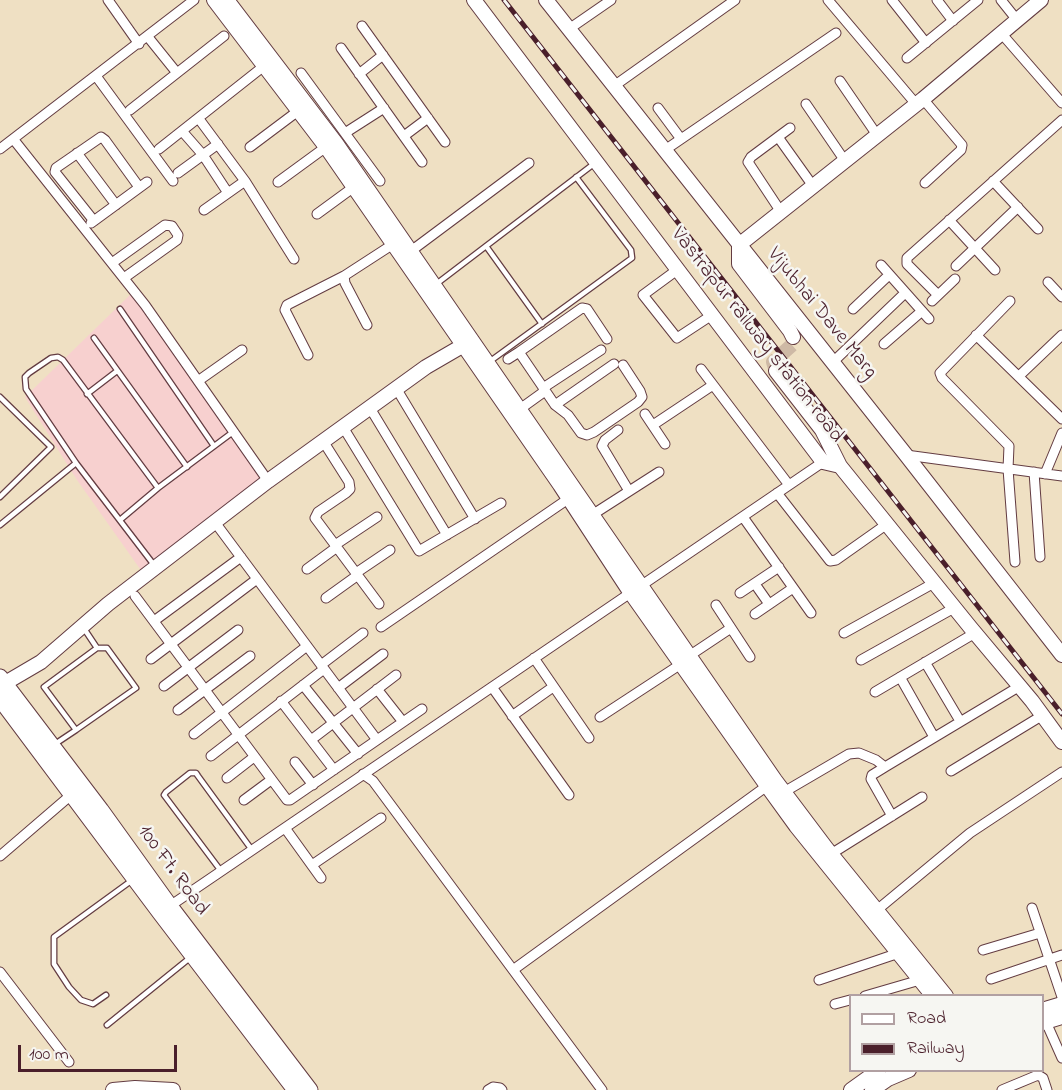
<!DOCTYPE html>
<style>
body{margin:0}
#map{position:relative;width:1062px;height:1090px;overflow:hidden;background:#efe0c3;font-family:"Indie Flower",sans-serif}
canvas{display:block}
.legend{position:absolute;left:849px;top:994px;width:195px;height:78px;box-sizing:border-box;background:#f6f6f2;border:2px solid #b1a0a2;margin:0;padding:8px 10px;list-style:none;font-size:18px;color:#4a1f2b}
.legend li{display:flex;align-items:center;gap:12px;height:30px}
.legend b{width:30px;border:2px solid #b1a0a2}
.scale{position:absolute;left:18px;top:1045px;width:159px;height:27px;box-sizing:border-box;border:3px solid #4a1f2b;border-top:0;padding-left:8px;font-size:18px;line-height:21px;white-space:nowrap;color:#4a1f2b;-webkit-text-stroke:4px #f6f6f2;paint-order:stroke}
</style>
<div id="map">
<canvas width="1062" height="1090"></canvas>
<ul class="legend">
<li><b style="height:8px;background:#fff"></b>Road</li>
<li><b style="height:8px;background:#4a1f2b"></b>Railway</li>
</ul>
<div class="scale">100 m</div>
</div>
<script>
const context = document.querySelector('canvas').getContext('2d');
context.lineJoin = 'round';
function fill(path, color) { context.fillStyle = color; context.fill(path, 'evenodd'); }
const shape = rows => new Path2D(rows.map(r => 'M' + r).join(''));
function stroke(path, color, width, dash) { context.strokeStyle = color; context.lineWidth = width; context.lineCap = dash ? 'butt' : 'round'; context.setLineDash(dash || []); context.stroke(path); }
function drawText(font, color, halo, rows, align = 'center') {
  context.font = font + ' "Indie Flower",sans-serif'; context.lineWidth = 5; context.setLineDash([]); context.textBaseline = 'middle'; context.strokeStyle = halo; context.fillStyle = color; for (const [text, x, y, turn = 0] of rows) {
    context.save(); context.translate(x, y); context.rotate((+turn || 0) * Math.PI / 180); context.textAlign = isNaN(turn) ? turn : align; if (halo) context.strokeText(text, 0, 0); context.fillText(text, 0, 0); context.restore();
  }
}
const built = shape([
 [134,291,268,481,145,576,77,480,25,397]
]);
const secondaryTunnel = shape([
 [776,371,773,362,793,344,793,337]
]);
const lane = shape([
 [486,246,542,324],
 [435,285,595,163],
 [120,309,214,446],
 [94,338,187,467],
 [489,362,632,258,631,250,576,177],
 [87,394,117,371],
 [0,397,51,447,0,497],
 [120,520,158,488],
 [0,525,76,463],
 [154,565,76,463,26,389,25,377,29,373,51,358,58,357,63,360,158,488,233,432],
 [83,627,97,648,107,648,136,688,76,730,44,687,97,648],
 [55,744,76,730],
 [221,871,164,795,166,792,190,773,196,773,198,776,252,850],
 [106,995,93,1004,81,1000,69,987,54,964,54,937,131,881],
 [107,1025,191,957]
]);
const street = shape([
 [108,0,139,44],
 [828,0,916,104],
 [892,0,926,43],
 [937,0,953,21],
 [1001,0,1017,20],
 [362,26,445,142],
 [569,29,611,0],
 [1001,33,1062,103],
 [148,37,177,73],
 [341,48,422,162],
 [907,58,978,0],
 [301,73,380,181],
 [359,74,383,55],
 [96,76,173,181],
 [840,81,877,135],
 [614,86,735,0],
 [923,99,962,145,961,150,925,183],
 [806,104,845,161],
 [658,108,681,139],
 [130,110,224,36],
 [199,119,245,181,204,210],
 [182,131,203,155,228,193],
 [345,133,384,108],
 [404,136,428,118],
 [778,137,813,186],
 [14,140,145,305,268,481],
 [250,147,298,111],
 [0,149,194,0],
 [159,149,264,66],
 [665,150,836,33],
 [77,153,116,205],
 [178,173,218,144],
 [245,181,294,259],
 [993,181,1038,229],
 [278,182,330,144],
 [781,212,748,162,751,157,790,128],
 [317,214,358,184],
 [949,220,995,270],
 [94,221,55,172,56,168,101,137,105,140,139,187],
 [91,223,147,182],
 [411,251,529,163],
 [112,263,165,225,172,226,178,235,177,240,124,278],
 [881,265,929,319],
 [956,266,1018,207],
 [677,270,643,295,677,338,712,315],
 [344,276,345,283,367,325],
 [1048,282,1062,297],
 [938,295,907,264,907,258,1062,120],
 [932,301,955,279],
 [1010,301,940,373,942,378,1009,446,1008,469,1015,562],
 [853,309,889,275],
 [976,335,1062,419],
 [884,344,922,311],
 [519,352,582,308,587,309,607,339],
 [308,355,285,310,287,305,344,276,398,241],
 [508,359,519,352,555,405,568,415,581,433,587,435,594,432,638,402,642,397,640,391,623,365],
 [833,362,905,293],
 [701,369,789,485],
 [1019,376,1062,335],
 [198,381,242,350],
 [396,388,475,519],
 [543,388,601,350],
 [555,405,614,364],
 [370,408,447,535],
 [520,409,545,391],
 [645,414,665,444],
 [653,425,713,385],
 [343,427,419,551,501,503],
 [618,430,605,440,602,446,629,491],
 [323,441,349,482,350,489,346,493,318,512,315,518,379,604],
 [906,455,1062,476],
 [1034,472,1040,557],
 [1045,474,1062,433],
 [777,493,830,561,836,560,887,524],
 [592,515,659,472],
 [743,517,811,613],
 [214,521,377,740],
 [335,545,377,517],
 [307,569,337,547],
 [356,573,390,550],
 [755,584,769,604],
 [740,593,779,567],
 [135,596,287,800,290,800,422,709],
 [326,598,358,575],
 [716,605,750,657],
 [755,614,793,588],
 [154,621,241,557],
 [381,627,568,499],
 [844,633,934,583],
 [689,656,731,628],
 [534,658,589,738],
 [151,659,257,579],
 [861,660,954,608],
 [925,662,960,721],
 [321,665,363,633],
 [900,677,934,737],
 [303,685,358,754],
 [164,686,238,630],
 [492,687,569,795],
 [338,688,383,654],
 [377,689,403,722],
 [875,692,975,633],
 [281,701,334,770],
 [178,710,250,656],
 [512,716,553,687],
 [600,717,681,664],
 [194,734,307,646],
 [311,740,396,675],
 [211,756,324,669],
 [295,762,313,785],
 [885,767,872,775,871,779,892,816],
 [951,771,1043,715],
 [363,774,373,781,602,1090],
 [227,778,254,757],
 [784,792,849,754,859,753,876,760,885,767,1020,686],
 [244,800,271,780],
 [285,828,321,878],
 [831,854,922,797],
 [0,856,71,795],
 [312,865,381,818],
 [167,908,823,462],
 [1032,908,1062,997],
 [877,910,970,833,1062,772],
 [983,950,1040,933],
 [513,970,771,783],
 [0,972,69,1062],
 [991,979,1062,955],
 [819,980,899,953],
 [865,996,920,980],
 [835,1004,850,1000],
 [1046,1022,1062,1058],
 [488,1090,493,1087,500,1088,502,1090],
 [1002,1090,1038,1075,1043,1078,1047,1090]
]);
const secondary = shape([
 [214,0,326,147,560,485,630,592,767,786,796,826,933,996],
 [227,0,336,143,775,780,827,849,946,996],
 [474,0,823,462,840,466,970,627,1032,701,1062,742],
 [546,0,906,455,1062,655],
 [793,337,790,331,739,264,739,245,923,99,1041,0],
 [776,371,822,430,840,466],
 [0,686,41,662,108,604,268,481,426,367,469,342],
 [1042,1010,1062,1004],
 [1042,1023,1062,1017],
 [113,1090,135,1088,173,1090],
 [851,1090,879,1070],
 [872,1090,888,1079,909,1070]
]);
const primary = shape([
 [0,677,101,810,170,906,310,1090],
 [0,699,160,913,295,1090]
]);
const rail = shape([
 [504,0,1062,714]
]);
const streetNames = [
 ["Vijubhai Dave Marg",821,314,51],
 ["Vastrapur railway station road",756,336,52],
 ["100 Ft. Road",172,871,54]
];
fill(built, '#f7d0cf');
stroke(secondaryTunnel, '#ceb9a5', 14, [14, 7]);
stroke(lane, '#633c42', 7);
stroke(street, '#633c42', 11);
stroke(secondary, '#633c42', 16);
stroke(primary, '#633c42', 17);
stroke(lane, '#fff', 4.5);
stroke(street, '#fff', 9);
stroke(secondary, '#fff', 14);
stroke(primary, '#fff', 15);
stroke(rail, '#4a1f2b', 5);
stroke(rail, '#f6f6f2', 3, [9]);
drawText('21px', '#4a1f2b', '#f6f6f2', streetNames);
</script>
